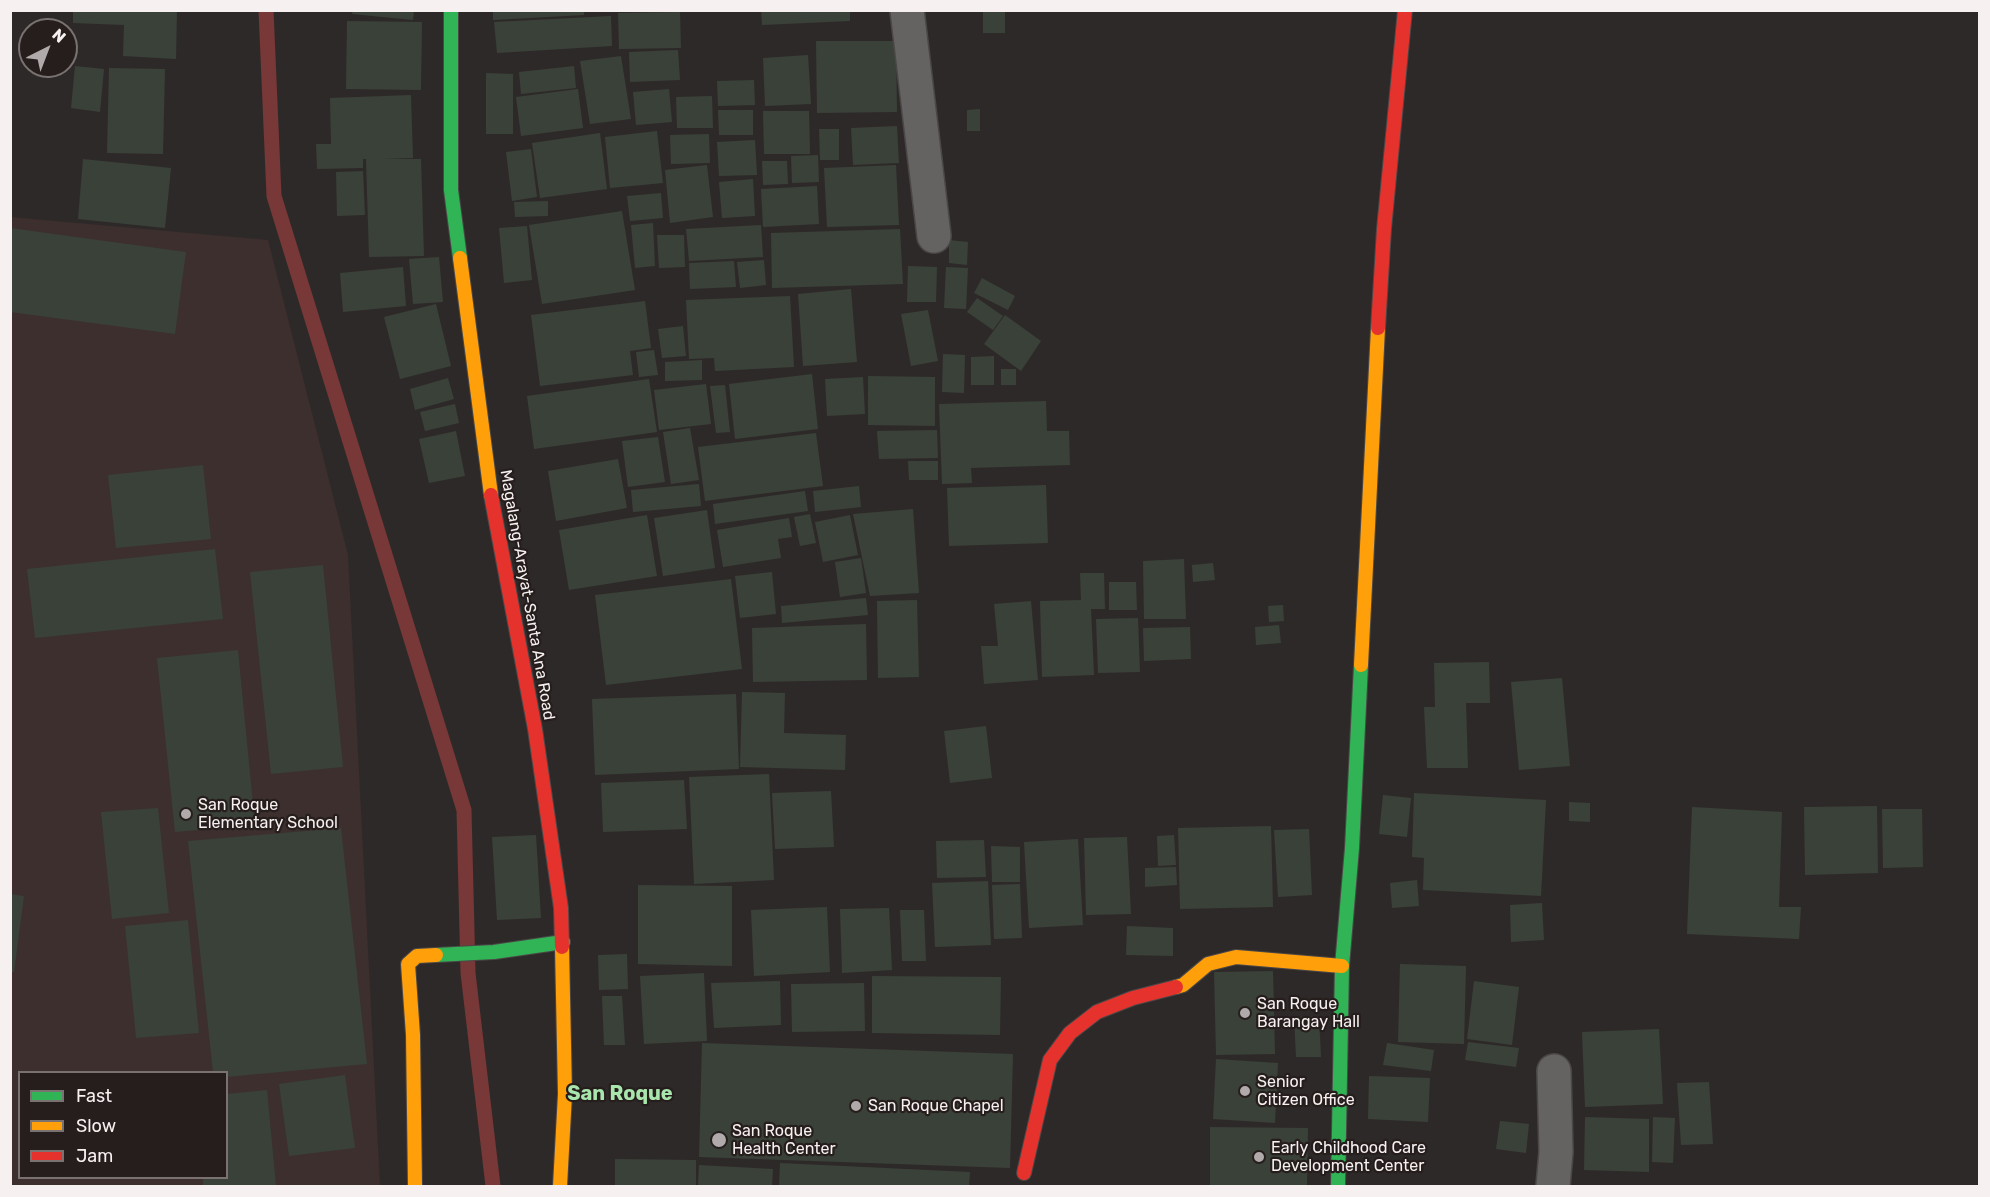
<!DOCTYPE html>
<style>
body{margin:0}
#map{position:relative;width:1990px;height:1197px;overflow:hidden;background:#2e2929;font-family:Rubik,sans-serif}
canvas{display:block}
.frame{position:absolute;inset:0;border:12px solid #f6f0f0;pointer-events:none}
.legend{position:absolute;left:18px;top:1071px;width:210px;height:108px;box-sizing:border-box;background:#261e1d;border:2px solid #797271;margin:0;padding:8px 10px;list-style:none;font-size:18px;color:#f6f0f0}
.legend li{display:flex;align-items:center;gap:12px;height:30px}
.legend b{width:30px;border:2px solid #797271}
.north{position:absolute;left:18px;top:18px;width:60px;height:60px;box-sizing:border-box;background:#261e1d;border:2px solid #797271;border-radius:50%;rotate:42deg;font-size:16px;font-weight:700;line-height:24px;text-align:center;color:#f6f0f0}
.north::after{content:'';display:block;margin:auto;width:21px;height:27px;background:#b0aaaa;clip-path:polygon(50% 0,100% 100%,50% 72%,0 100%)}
</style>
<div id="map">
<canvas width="1990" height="1197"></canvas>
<div class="frame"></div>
<ul class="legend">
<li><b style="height:8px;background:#30b455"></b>Fast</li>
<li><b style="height:8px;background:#ff9f0a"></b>Slow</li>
<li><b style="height:8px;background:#e5322d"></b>Jam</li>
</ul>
<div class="north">N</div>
</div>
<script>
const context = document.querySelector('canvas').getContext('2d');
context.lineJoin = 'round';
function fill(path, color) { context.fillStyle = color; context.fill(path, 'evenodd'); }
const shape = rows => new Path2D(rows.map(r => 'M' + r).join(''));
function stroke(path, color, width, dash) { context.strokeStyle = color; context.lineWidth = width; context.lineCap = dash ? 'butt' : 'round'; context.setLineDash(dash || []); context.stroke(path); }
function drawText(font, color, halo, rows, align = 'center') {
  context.font = font + ' Rubik,sans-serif'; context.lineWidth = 4.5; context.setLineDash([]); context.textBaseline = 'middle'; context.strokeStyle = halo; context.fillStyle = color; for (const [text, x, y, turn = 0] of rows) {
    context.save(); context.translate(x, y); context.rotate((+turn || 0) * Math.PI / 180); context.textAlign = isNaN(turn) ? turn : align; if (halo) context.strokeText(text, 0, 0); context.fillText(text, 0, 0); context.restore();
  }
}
const built = shape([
 [10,217,268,240,348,555,380,1186,11,1186],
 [20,1072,226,1072,226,1178,20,1178]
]);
const stream = shape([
 [266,10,274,196,464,810,468,973,493,1186]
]);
const building = shape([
 [73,10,177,10,176,59,123,56,124,25,73,23],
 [353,10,414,10,413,20,352,14],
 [493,10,584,10,584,15,493,20],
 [761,10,850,10,850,21,762,25],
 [983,10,1005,10,1005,33,983,33],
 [680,12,681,48,619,49,618,13],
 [611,16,612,46,497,53,494,22],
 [347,21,422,22,421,90,346,89],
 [816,41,896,41,897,112,817,113],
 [678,50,680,80,630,82,629,52],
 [808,55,811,104,765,106,763,58],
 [621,56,631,119,590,124,580,61],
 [75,66,104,69,100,112,71,108],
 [574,66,576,88,521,94,519,72],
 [109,68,165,69,163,154,107,153],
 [486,73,513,74,513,134,486,134],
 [754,80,755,105,718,106,717,81],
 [578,89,583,128,521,136,516,97],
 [669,89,672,122,636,125,633,92],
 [411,95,413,158,383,159,421,159,424,256,369,257,366,159,363,159,363,168,317,169,316,144,331,144,330,98],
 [712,96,713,128,677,128,676,97],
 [980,109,980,131,967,131,967,110],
 [718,110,753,110,753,135,719,135],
 [763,111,809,111,810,154,764,154],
 [897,126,899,163,853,165,851,128],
 [819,129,839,129,839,160,820,160],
 [657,131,663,183,610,188,605,137],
 [600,133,607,189,540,198,532,143],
 [709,134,710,163,671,164,670,135],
 [755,140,757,175,719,176,717,142],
 [531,149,537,197,512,201,506,152],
 [818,155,819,182,792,183,791,156],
 [83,159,171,168,165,228,78,219],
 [762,161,787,161,788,184,763,185],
 [707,165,713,217,670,223,665,170],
 [896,165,899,225,827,227,824,168],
 [363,171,365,215,337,216,336,172],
 [753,179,755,216,722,218,719,182],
 [817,186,819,224,763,227,761,189],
 [661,193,663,218,630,221,627,196],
 [548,201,548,216,515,217,514,202],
 [622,211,635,290,542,304,529,225],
 [653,223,655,266,635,268,631,225],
 [761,225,763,257,689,261,686,229],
 [527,226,532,280,504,283,499,228],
 [10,228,186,252,175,334,10,312],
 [900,229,903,284,772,288,771,233],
 [657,235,684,235,685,267,659,268],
 [949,240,968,242,967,265,949,263],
 [439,257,443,302,413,304,409,259],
 [764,260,766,285,740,288,737,262],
 [734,261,736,287,690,289,689,263],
 [908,266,937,267,936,302,907,302],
 [403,267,406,306,343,312,340,273],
 [946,267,968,268,966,309,944,308],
 [982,278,1015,296,1008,310,974,293],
 [851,289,857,362,803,366,798,294],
 [790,296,794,367,715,371,714,358,689,359,686,300],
 [977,298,1003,316,993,330,967,312],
 [645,301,651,348,630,351,633,375,540,386,531,315],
 [436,304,451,366,400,379,384,317],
 [928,310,938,361,911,366,901,314],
 [1005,315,1041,341,1021,371,984,344],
 [683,326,686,356,662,358,658,329],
 [654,350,658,375,639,377,636,352],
 [943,354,965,355,964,393,942,392],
 [994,356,994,385,971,385,971,357],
 [702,360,702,380,665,381,665,362],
 [1001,369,1016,369,1016,385,1001,385],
 [812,374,818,429,735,439,729,384],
 [868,376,935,377,935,426,868,425],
 [863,377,865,414,827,416,825,379],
 [448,378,454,399,415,410,410,389],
 [649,379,657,432,534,449,527,396],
 [706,384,711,424,659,430,654,390],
 [725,385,730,432,716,433,710,386],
 [1046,401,1047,431,1069,431,1070,465,971,468,972,483,942,484,939,404],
 [455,404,459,423,425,431,420,412],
 [690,428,699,480,671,484,663,432],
 [937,430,938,458,879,459,877,431],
 [456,431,465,476,429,483,419,439],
 [816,433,823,486,705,501,698,447],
 [658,437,665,482,628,487,622,441],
 [618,459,627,508,556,521,548,471],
 [908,461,938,461,938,480,909,480],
 [203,465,211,539,116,548,108,475],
 [699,484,701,506,633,512,631,490],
 [1046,485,1048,543,949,546,947,488],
 [859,486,861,507,815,512,813,491],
 [805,491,808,511,715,524,713,504],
 [913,509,919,593,870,596,853,514],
 [707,510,715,568,663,576,654,518],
 [810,514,816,543,800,546,794,517],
 [647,515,657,576,569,590,559,530],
 [850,515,858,555,823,562,815,522],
 [789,518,792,537,778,539,781,558,723,567,717,530],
 [215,549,223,619,35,638,27,569],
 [861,558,866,593,840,597,835,562],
 [1184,559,1186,619,1144,619,1143,561],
 [1213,563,1215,580,1193,582,1192,565],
 [323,565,343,767,271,774,250,572],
 [772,572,776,614,740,618,735,576],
 [1080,573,1104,573,1105,609,1091,609,1094,675,1042,677,1040,601,1081,600],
 [731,579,742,669,606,685,595,595],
 [1109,582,1136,582,1137,610,1109,610],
 [866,598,868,615,782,623,781,606],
 [917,600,919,677,878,678,877,601],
 [1031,601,1038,680,984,684,981,646,998,646,994,604],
 [1283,605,1284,621,1269,622,1268,606],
 [1138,618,1140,672,1098,673,1096,619],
 [866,624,867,680,753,682,752,628],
 [1279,625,1281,643,1256,645,1255,627],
 [1190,627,1191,659,1144,661,1143,628],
 [238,650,255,825,175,832,157,658],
 [1489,662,1490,703,1466,703,1468,768,1427,768,1424,707,1435,707,1434,663],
 [1562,678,1570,766,1519,770,1511,682],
 [742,692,785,693,784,733,846,735,845,770,740,767],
 [736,694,739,769,595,775,592,699],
 [986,726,992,778,950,783,944,731],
 [769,774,774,880,694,884,689,777],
 [684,780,687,829,603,832,601,783],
 [831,791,834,847,775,849,772,793],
 [1414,793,1546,800,1541,896,1423,890,1424,858,1412,857],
 [1383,795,1411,798,1407,837,1379,834],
 [1569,802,1590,803,1590,822,1569,821],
 [1877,806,1878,873,1805,875,1804,807],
 [1692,807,1782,812,1779,907,1801,907,1799,939,1687,934],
 [158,808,169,913,112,919,101,812],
 [1882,809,1922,809,1923,867,1883,868],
 [1271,826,1273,907,1180,909,1178,828],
 [341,828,367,1064,226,1077,226,1072,213,1072,188,841],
 [1309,829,1312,895,1278,897,1274,830],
 [536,835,541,918,497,920,492,837],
 [1174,835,1176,865,1158,866,1157,836],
 [1127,837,1131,914,1086,915,1084,838],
 [1078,839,1083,925,1029,928,1024,842],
 [984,840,986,877,937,878,936,841],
 [991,846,1020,847,1020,882,992,882],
 [1176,867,1177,885,1145,887,1145,868],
 [1417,880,1419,906,1392,908,1390,883],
 [988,881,991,945,935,947,932,883],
 [1020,884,1022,938,994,939,992,885],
 [638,885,732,886,732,966,638,964],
 [10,894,24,896,14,972,10,972],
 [1542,903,1544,940,1511,942,1510,905],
 [827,907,830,972,754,976,751,910],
 [889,908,892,970,842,973,840,909],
 [900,910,924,910,926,961,902,961],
 [188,920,199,1033,136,1038,125,926],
 [1127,926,1173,928,1173,956,1126,955],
 [627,954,628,989,599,990,598,955],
 [1400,964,1466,966,1464,1044,1398,1042],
 [1273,971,1275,1054,1216,1055,1214,972],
 [704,973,707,1041,644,1044,640,976],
 [872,976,1001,977,1000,1035,872,1033],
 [780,981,781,1025,714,1028,711,983],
 [1474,981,1519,987,1512,1045,1467,1039],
 [864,983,865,1031,792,1032,791,984],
 [602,996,622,996,625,1045,604,1045],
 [1319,1016,1321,1057,1296,1057,1294,1017],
 [1659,1029,1663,1104,1585,1107,1582,1032],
 [1468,1042,1519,1048,1516,1067,1465,1060],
 [702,1043,1013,1054,1010,1168,699,1157],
 [1387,1043,1434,1050,1431,1071,1383,1065],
 [1216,1059,1278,1063,1275,1123,1213,1119],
 [345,1075,355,1148,289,1156,279,1084],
 [1369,1076,1430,1078,1428,1122,1368,1119],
 [1709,1082,1713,1144,1681,1145,1677,1083],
 [267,1090,276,1186,203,1186,203,1178,226,1178,226,1094],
 [1585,1117,1649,1119,1649,1172,1584,1170],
 [1653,1117,1675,1118,1673,1163,1652,1162],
 [1500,1121,1529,1124,1526,1153,1496,1149],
 [1210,1127,1308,1128,1307,1186,1210,1186],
 [615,1159,696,1160,696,1186,615,1186],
 [780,1163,970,1172,969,1186,779,1186],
 [699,1165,773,1169,772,1186,698,1186]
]);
const street = shape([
 [907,10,934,236],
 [1553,1186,1556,1152,1554,1071]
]);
const fast = shape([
 [451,10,451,190,460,258],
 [436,955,494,952,563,942],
 [1338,1186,1342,966,1352,848,1361,665]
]);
const slow = shape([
 [460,258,491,495],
 [1361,665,1378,328],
 [1176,987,1183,985,1208,964,1236,957,1342,966],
 [415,1186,413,1035,408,964,417,956,436,955],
 [560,1186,565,1094,562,947]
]);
const jam = shape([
 [1378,328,1384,229,1405,10],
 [491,495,535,729,561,908,562,947],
 [1024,1173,1050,1060,1070,1033,1097,1012,1133,998,1176,987]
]);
const markers = [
 [186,814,6,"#b0aaaa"],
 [1245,1013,6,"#b0aaaa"],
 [1245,1091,6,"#b0aaaa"],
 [856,1106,6,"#b0aaaa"],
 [719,1140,8,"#b0aaaa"],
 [1259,1157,6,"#b0aaaa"]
];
const streetNames = [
 ["Magalang-Arayat-Santa Ana Road",527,595,80]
];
const poiNames = [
 ["San Roque",198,805],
 ["Elementary School",198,823],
 ["San Roque",1257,1004],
 ["Barangay Hall",1257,1022],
 ["Senior",1257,1082],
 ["Citizen Office",1257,1100],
 ["San Roque Chapel",868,1106],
 ["San Roque",732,1131],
 ["Health Center",732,1149],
 ["Early Childhood Care",1271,1148],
 ["Development Center",1271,1166]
];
const quarterNames = [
 ["San Roque",620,1094]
];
fill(built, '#3c2f2e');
stroke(stream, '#773837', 15);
fill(building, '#3a4139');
stroke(street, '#4b4747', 36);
stroke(fast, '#4b4747', 16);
stroke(slow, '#4b4747', 16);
stroke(jam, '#4b4747', 16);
stroke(street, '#656262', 33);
stroke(fast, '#30b455', 14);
stroke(slow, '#ff9f0a', 14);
stroke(jam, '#e5322d', 14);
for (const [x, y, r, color] of markers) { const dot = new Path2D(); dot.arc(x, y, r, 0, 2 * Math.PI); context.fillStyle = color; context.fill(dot); stroke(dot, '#261e1d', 2); }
drawText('16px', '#f6f0f0', '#261e1d', streetNames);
drawText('16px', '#f6f0f0', '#261e1d', poiNames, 'left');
drawText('bold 20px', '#a8e6ad', '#261e1d', quarterNames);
</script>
